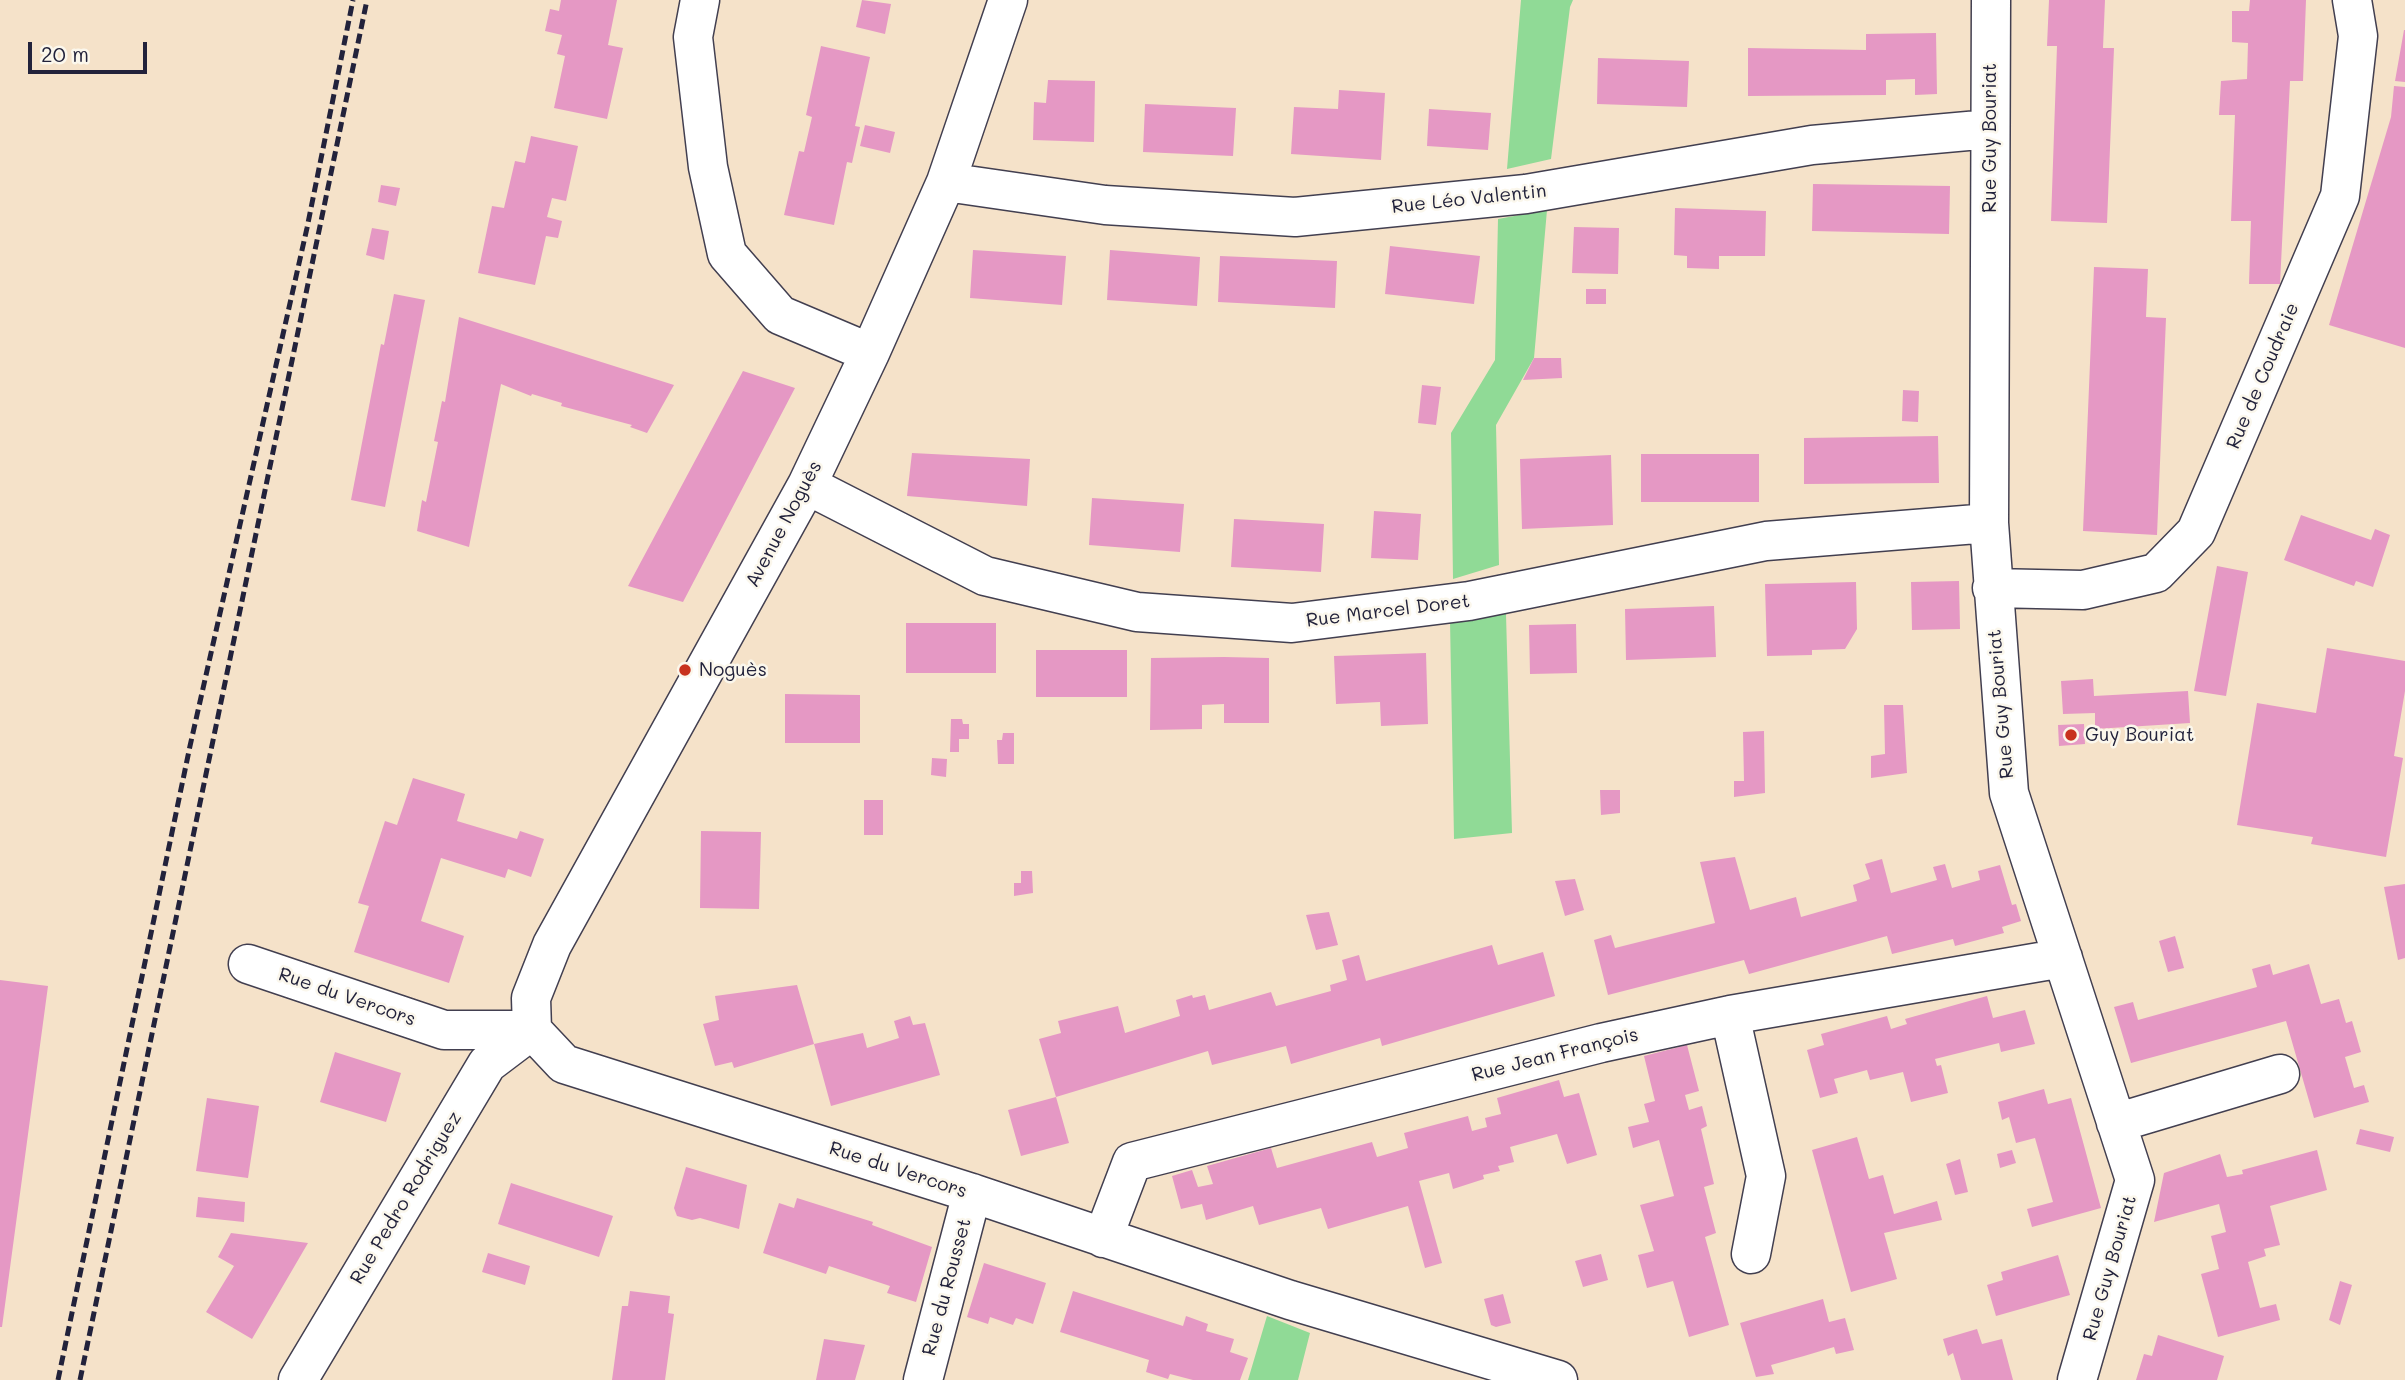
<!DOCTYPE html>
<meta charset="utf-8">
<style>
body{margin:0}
#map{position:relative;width:2405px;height:1380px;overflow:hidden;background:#f5e2c9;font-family:Mali,sans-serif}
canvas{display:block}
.scale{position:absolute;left:28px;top:42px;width:119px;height:32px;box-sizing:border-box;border:4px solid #22223b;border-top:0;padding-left:9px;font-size:21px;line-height:24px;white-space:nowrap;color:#22223b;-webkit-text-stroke:5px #fbf7ec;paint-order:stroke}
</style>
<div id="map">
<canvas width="2405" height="1380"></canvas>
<div class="scale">20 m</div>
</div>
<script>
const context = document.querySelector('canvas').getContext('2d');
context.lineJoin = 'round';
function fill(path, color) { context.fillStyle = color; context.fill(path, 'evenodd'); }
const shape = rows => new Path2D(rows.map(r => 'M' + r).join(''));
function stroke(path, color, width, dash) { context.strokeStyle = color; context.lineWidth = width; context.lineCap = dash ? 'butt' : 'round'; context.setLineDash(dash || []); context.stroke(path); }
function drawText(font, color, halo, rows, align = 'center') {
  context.font = font + ' Mali,sans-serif'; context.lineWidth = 5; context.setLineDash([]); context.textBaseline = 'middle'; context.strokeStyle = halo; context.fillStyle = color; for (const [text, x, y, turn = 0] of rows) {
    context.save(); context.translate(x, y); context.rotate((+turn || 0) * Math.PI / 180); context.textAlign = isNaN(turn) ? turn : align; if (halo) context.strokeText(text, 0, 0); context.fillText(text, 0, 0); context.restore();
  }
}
const green = shape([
 [1521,0,1573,0,1570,7,1551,159,1507,169],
 [1547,210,1534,358,1496,425,1499,565,1453,579,1451,433,1495,360,1498,219],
 [1506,614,1512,833,1454,839,1450,620],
 [1267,1316,1310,1333,1298,1380,1248,1380]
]);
const building = shape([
 [561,0,617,0,608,45,623,48,607,119,554,108,565,56,557,54,562,35,545,31,550,9,559,11],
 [862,0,891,4,885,34,856,27],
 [2049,0,2105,0,2103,48,2114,48,2107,223,2051,221,2057,46,2047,46],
 [2250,0,2306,0,2303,81,2290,81,2280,284,2249,284,2251,221,2231,221,2235,115,2219,115,2221,81,2247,79,2248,43,2232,42,2232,11,2249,11],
 [2404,30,2405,30,2405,82,2395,81],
 [1936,33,1937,94,1915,95,1915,79,1886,80,1886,95,1748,96,1748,48,1866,50,1866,34],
 [821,46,870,57,855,126,860,127,852,163,847,162,834,225,784,215,799,151,804,152,812,117,806,115],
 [1598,58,1689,61,1687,107,1597,104],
 [1048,80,1095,81,1094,142,1033,140,1034,102,1046,103],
 [2394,86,2405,87,2405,348,2329,325,2391,117],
 [1339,90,1385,93,1381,160,1291,154,1294,107,1338,109],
 [1145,104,1236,108,1233,156,1143,152],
 [1429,109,1491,113,1488,150,1427,146],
 [865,125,895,132,890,153,860,146],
 [531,136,578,146,566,201,552,198,547,217,562,221,558,238,546,236,535,285,478,273,492,206,504,208,515,161,525,163],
 [1813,184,1950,186,1949,234,1812,231],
 [381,185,400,188,396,206,378,202],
 [1675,208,1766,211,1765,256,1719,256,1719,269,1687,268,1687,256,1674,255],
 [1574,227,1619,228,1618,274,1572,273],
 [372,228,389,231,384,260,366,255],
 [1390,246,1480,256,1474,304,1385,294],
 [973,250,1066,256,1062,305,970,298],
 [1110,250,1200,257,1197,306,1107,300],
 [1220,256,1337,261,1335,308,1218,302],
 [2094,267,2148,269,2146,317,2166,318,2157,535,2083,531],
 [1586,289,1606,289,1606,304,1586,304],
 [394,294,425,300,385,507,351,500,381,344,384,345],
 [459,317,674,385,647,433,630,427,632,425,561,406,562,403,532,394,531,396,501,384,469,547,417,531,422,500,426,502,438,442,434,441,442,401,445,402],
 [1534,358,1561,358,1562,378,1523,380],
 [743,371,795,388,683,602,628,586],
 [1422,385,1441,387,1436,425,1418,423],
 [1903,390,1919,391,1918,422,1902,421],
 [1938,436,1939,483,1804,484,1804,438],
 [912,453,1030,459,1027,506,907,496],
 [1641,454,1759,454,1759,502,1641,502],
 [1611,455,1613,525,1522,529,1520,459],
 [1092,498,1184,504,1180,552,1089,545],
 [1374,511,1421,514,1418,560,1371,558],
 [2301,515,2371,540,2375,529,2390,535,2373,587,2356,581,2354,586,2284,560],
 [1234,519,1324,524,1321,572,1231,567],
 [2217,566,2248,572,2226,696,2194,691],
 [1959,581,1960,629,1912,630,1911,582],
 [1856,582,1857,629,1845,649,1812,650,1812,655,1767,656,1765,584],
 [1714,606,1716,657,1626,660,1625,609],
 [906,623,996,623,996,673,906,673],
 [1576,624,1577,673,1530,674,1529,625],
 [2327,648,2405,661,2405,691,2394,756,2403,758,2386,857,2311,844,2313,837,2237,825,2257,703,2316,713],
 [1036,650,1127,650,1127,697,1036,697],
 [1426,653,1428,724,1381,726,1380,702,1336,704,1334,656],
 [1224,657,1269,658,1269,723,1224,723,1224,704,1202,705,1202,729,1150,730,1151,658],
 [2093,679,2094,696,2188,691,2190,723,2095,729,2095,713,2063,714,2061,681],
 [785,694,860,695,860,743,785,743],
 [1884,705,1903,705,1907,773,1871,778,1871,756,1885,754],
 [951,719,962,719,963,724,969,724,969,739,959,739,959,752,950,752],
 [2084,724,2085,744,2059,746,2058,725],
 [1764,731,1765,793,1734,797,1734,781,1744,781,1743,732],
 [1003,733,1014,733,1014,764,998,764,997,740,1002,740],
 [932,758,947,759,946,777,931,775],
 [413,778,465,794,457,821,517,839,520,831,544,839,531,877,508,869,505,878,441,858,421,921,464,936,449,983,354,952,369,906,358,903,385,821,397,825],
 [1600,790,1620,790,1620,813,1601,815],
 [864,800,883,800,883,835,864,835],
 [701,831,761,832,759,909,700,908],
 [1735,857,1750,910,1796,897,1801,917,1857,901,1853,885,1870,879,1865,864,1882,859,1891,893,1937,880,1933,867,1945,864,1952,888,1980,880,1978,871,2000,865,2012,905,2016,904,2021,921,2002,927,2004,933,1955,946,1953,939,1892,954,1887,936,1749,974,1744,960,1608,995,1594,940,1611,935,1615,948,1715,923,1700,862],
 [1021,871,1032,871,1033,893,1014,896,1014,883,1021,883],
 [1575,879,1584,910,1565,916,1555,881],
 [2405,884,2405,958,2398,960,2384,887],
 [1329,912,1338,945,1316,950,1306,915],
 [2175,936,2184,968,2168,972,2159,941],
 [1492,945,1498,965,1543,952,1555,996,1382,1046,1380,1038,1291,1064,1286,1046,1212,1065,1208,1051,1056,1097,1039,1039,1061,1033,1058,1021,1118,1006,1125,1033,1180,1016,1176,1000,1192,995,1193,998,1205,995,1209,1010,1271,992,1276,1006,1331,991,1330,985,1347,980,1342,960,1359,955,1366,981],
 [2270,964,2273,975,2309,964,2321,1004,2339,999,2346,1023,2352,1021,2361,1052,2345,1057,2354,1088,2364,1085,2369,1102,2314,1118,2286,1021,2131,1063,2114,1007,2133,1002,2138,1020,2257,987,2252,969],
 [0,980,48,986,2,1327,0,1327],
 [797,985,814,1044,734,1068,732,1062,715,1066,703,1024,719,1020,715,996],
 [1987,996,1993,1018,2025,1010,2035,1044,2001,1052,1999,1043,1935,1059,1937,1066,1941,1065,1948,1093,1911,1102,1903,1072,1870,1080,1867,1070,1834,1079,1838,1093,1820,1098,1807,1050,1824,1045,1821,1034,1887,1016,1891,1029,1907,1024,1905,1019],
 [910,1016,913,1025,925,1023,940,1075,831,1106,814,1044,863,1033,867,1048,899,1038,894,1021],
 [1687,1045,1699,1091,1685,1095,1689,1110,1702,1106,1707,1126,1701,1129,1714,1184,1704,1187,1716,1233,1705,1237,1729,1325,1689,1337,1673,1281,1647,1288,1638,1255,1654,1251,1640,1205,1674,1196,1659,1140,1633,1148,1628,1127,1649,1122,1644,1104,1655,1101,1644,1056],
 [335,1052,401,1073,386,1122,320,1102],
 [1559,1080,1564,1097,1579,1093,1597,1155,1567,1164,1557,1134,1510,1147,1514,1162,1498,1166,1500,1171,1483,1175,1484,1179,1453,1189,1449,1173,1419,1181,1442,1263,1425,1268,1408,1206,1328,1229,1321,1208,1259,1225,1253,1206,1206,1220,1202,1204,1181,1209,1172,1176,1192,1170,1198,1187,1213,1184,1207,1166,1271,1148,1277,1168,1372,1142,1377,1157,1408,1148,1404,1133,1468,1116,1472,1131,1487,1127,1485,1118,1501,1114,1497,1098],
 [2044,1089,2048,1104,2071,1098,2101,1208,2032,1227,2027,1209,2053,1202,2035,1138,2016,1143,2009,1117,2002,1120,1998,1102],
 [1056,1097,1069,1143,1021,1156,1008,1110],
 [207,1098,259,1106,248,1178,196,1171],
 [2360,1129,2394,1137,2390,1152,2356,1144],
 [1857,1137,1869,1179,1883,1175,1894,1214,1937,1201,1942,1220,1884,1233,1897,1279,1851,1292,1812,1150],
 [2012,1150,2016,1163,2000,1168,1997,1154],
 [2317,1150,2327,1190,2270,1206,2280,1245,2264,1249,2266,1256,2248,1262,2260,1308,2276,1304,2280,1320,2218,1337,2201,1274,2219,1269,2211,1236,2226,1232,2219,1204,2154,1222,2164,1173,2220,1154,2227,1177,2243,1174,2242,1170],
 [1960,1159,1968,1192,1955,1195,1946,1164],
 [686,1167,747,1185,739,1229,700,1218,692,1220,677,1216,674,1208],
 [511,1183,613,1216,599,1257,498,1224],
 [198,1197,245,1202,244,1222,196,1217],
 [797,1198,873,1222,872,1225,932,1247,916,1302,887,1293,890,1286,829,1266,826,1274,763,1253,779,1203,794,1208],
 [231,1233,308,1243,252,1339,206,1312,234,1266,218,1257],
 [488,1253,530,1266,525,1285,482,1272],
 [1601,1254,1608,1280,1583,1287,1575,1261],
 [2058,1255,2070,1295,1996,1316,1987,1285,2003,1280,2001,1272],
 [984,1263,1046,1283,1033,1324,1016,1318,1013,1325,990,1317,988,1324,967,1317],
 [2340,1281,2352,1285,2340,1325,2329,1320],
 [630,1291,670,1296,668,1313,674,1314,665,1380,612,1380,622,1306,628,1306],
 [1073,1291,1183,1326,1186,1316,1208,1324,1206,1331,1234,1339,1230,1352,1248,1358,1240,1380,1193,1380,1170,1374,1168,1379,1146,1372,1149,1360,1060,1332],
 [1503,1294,1511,1323,1496,1327,1491,1325,1484,1299],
 [1823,1299,1829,1322,1845,1318,1854,1350,1836,1354,1834,1347,1804,1356,1771,1365,1774,1374,1756,1377,1740,1323],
 [1977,1329,1982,1344,2002,1339,2013,1380,1961,1380,1953,1353,1948,1356,1943,1339],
 [2158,1335,2224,1356,2217,1380,2136,1380,2144,1354,2152,1356],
 [824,1339,865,1345,855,1380,816,1380]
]);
const street = shape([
 [700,0,693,37,708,167,727,254,780,315,870,353],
 [1991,0,1989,523,2009,793,2135,1180,2077,1380],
 [946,182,1105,205,1295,217,1526,194,1812,145,1990,129],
 [807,485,985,576,1137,612,1292,623,1469,601,1766,541,1989,523],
 [1992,588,2083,590,2156,573,2196,532,2340,196,2358,36,2352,0],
 [248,964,444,1030,532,1030,564,1064,972,1193,1290,1300,1558,1380],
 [1730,1015,1766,1176,1751,1254],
 [532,1030,531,998,552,945,807,485,870,353,946,182,1008,0],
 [2116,1123,2280,1074],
 [1103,1238,1132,1162,1601,1043,1730,1015,2063,958],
 [298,1380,487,1064,532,1030],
 [923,1380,972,1193]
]);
const rail = shape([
 [58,1380,190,746,307,228,353,0],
 [80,1380,367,0]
]);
const markers = [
 [685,670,7,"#c8321e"],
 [2071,735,7,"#c8321e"]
];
const streetNames = [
 ["Rue Guy Bouriat",1990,138,-90],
 ["Rue Léo Valentin",1469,199,-6],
 ["Rue de Coudraie",2263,376,-67],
 ["Avenue Noguès",784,524,-62],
 ["Rue Marcel Doret",1388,611,-7],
 ["Rue Guy Bouriat",2001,704,-95],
 ["Rue du Vercors",347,997,19],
 ["Rue Jean François",1555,1055,-14],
 ["Rue du Vercors",898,1170,18],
 ["Rue Pedro Rodriguez",406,1198,-59],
 ["Rue Guy Bouriat",2110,1268,-74],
 ["Rue du Rousset",947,1287,-75]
];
const poiNames = [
 ["Noguès",699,670],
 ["Guy Bouriat",2085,735]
];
fill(green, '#90da96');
fill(building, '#e598c4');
stroke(street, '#423f50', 41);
stroke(street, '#fff', 38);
stroke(rail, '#22223b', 5, [10, 5]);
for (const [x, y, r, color] of markers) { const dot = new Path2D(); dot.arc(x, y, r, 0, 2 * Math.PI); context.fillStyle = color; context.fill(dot); stroke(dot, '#fbf7ec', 2.5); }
drawText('19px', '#22223b', '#fbf7ec', streetNames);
drawText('19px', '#22223b', '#fbf7ec', poiNames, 'left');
</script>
